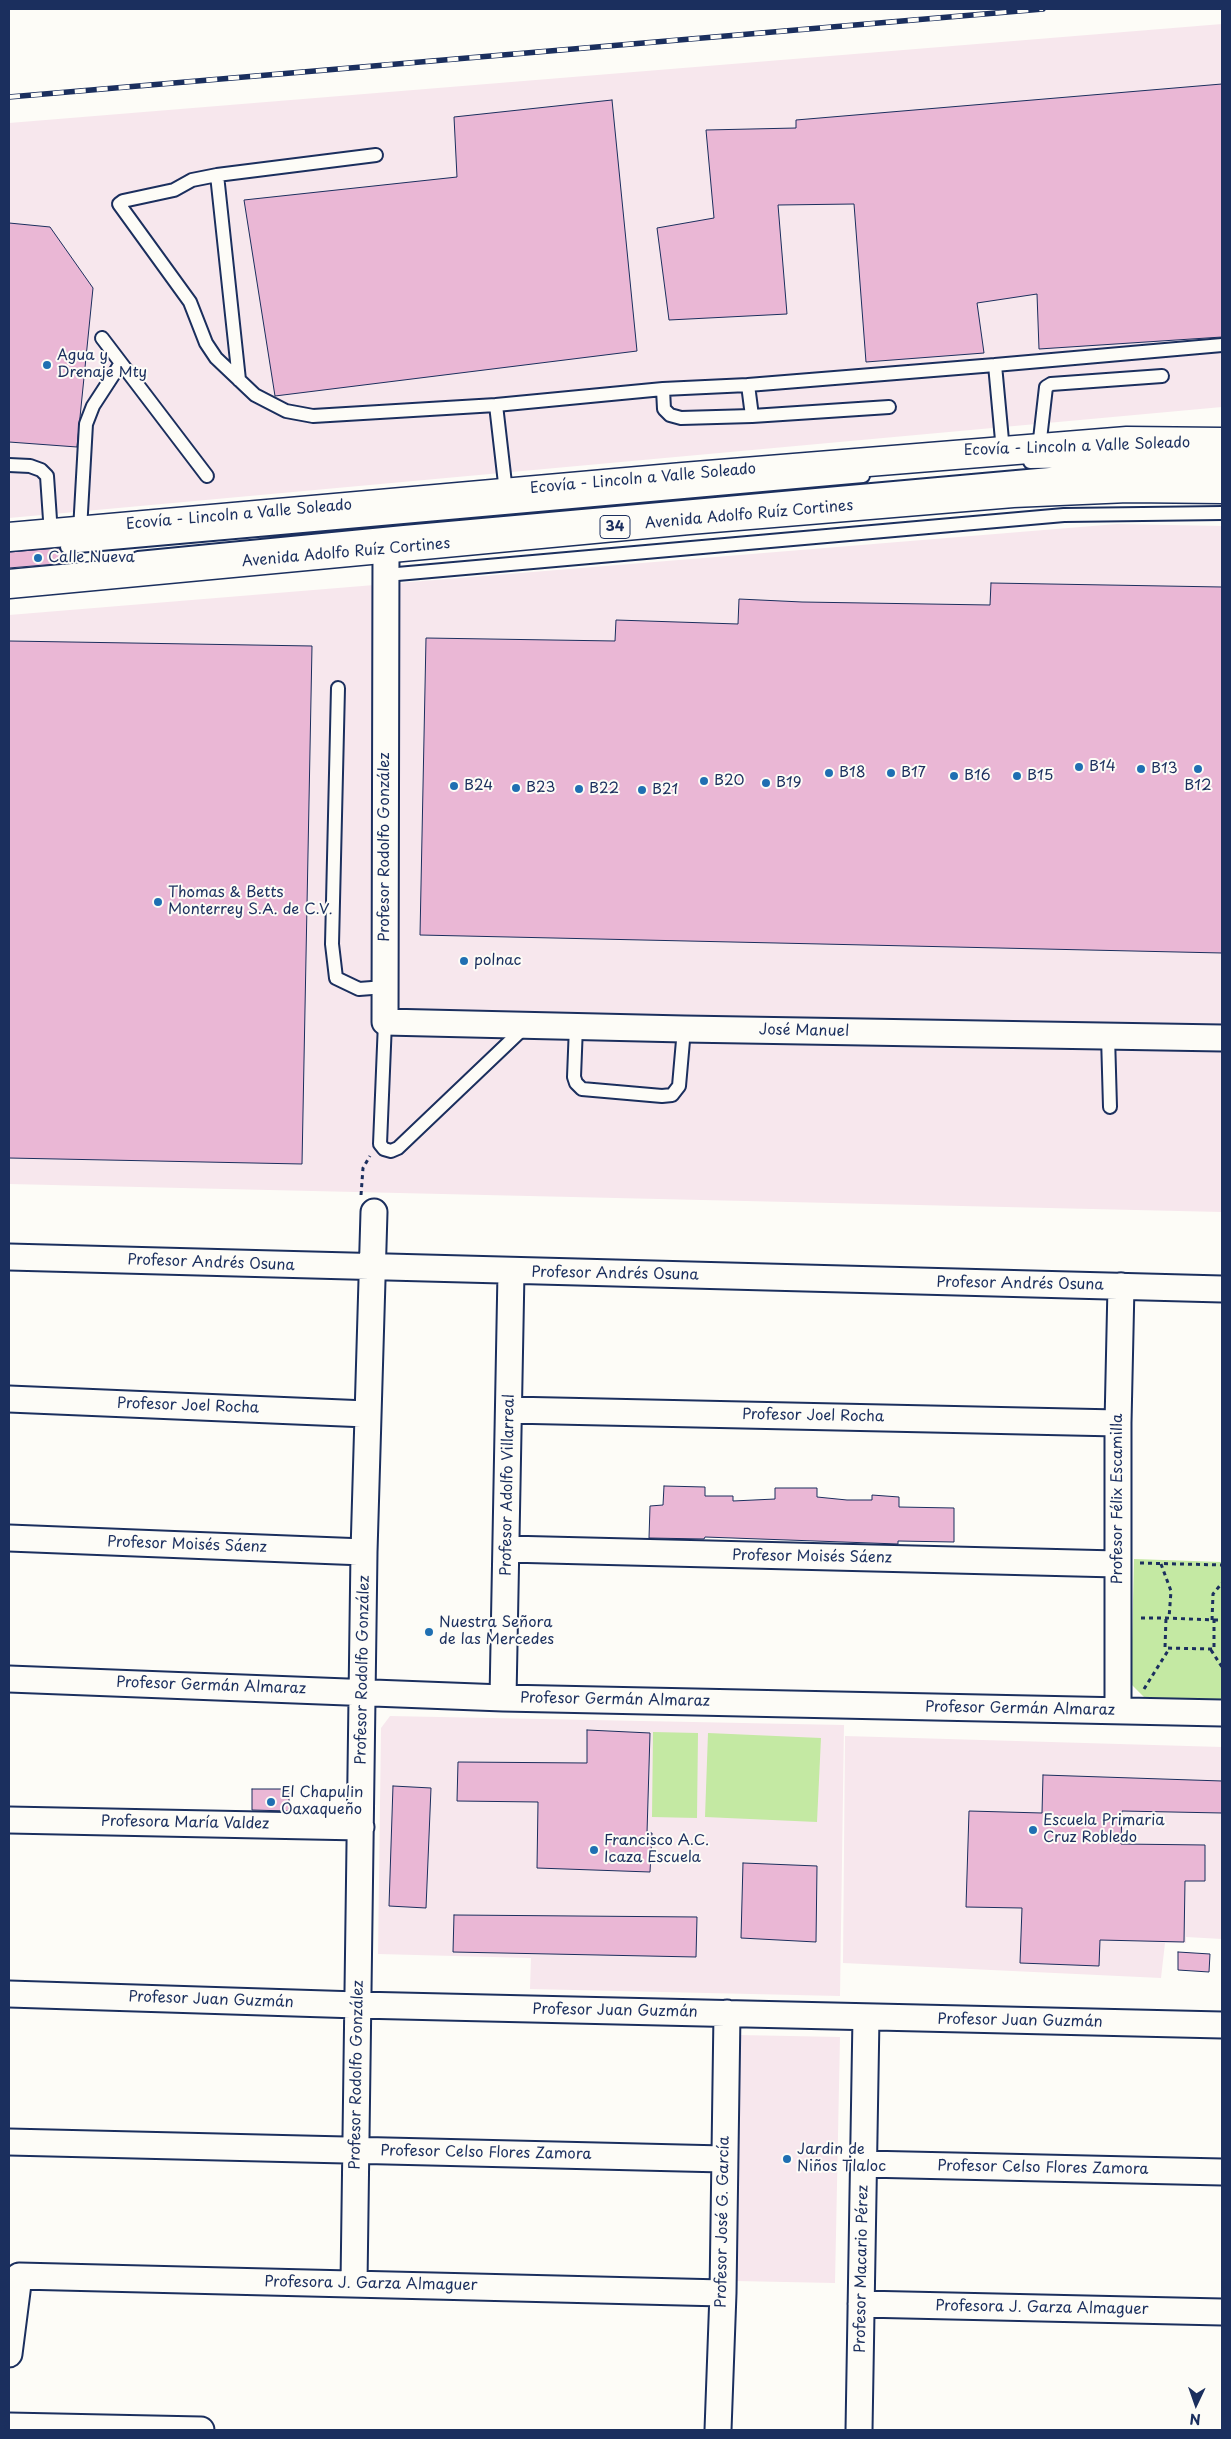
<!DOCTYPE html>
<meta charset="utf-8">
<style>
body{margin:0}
#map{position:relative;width:1231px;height:2439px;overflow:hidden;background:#fdfcf7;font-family:"Playpen Sans",sans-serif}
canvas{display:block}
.frame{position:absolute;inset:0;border:10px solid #1b2f5e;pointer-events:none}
.north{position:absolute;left:1171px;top:2379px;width:50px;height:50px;-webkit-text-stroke:4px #fdfcf7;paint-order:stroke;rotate:183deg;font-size:14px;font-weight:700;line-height:20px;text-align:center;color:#1b2f5e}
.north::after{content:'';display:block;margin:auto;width:18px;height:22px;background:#1b2f5e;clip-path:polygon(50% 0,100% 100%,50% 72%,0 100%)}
</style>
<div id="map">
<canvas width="1231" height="2439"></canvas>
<div class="frame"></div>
<div class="north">N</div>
</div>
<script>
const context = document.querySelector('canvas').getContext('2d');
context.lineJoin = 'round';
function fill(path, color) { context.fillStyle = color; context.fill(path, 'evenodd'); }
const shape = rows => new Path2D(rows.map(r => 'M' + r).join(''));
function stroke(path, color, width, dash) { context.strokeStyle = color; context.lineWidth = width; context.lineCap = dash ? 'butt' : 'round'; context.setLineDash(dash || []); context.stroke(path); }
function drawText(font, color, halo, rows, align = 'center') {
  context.font = font + ' "Playpen Sans",sans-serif'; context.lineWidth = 4; context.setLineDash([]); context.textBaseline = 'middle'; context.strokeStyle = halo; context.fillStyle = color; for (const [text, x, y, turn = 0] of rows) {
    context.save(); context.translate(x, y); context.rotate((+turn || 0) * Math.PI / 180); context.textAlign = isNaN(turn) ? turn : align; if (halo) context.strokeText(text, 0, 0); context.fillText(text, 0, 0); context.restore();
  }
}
const built = shape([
 [1222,24,1222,407,9,518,9,123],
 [1117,524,1222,526,1222,1212,9,1184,9,615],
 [390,1716,844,1725,840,1996,530,1989,531,1958,378,1954,381,1728],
 [845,1736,1222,1747,1222,1939,1186,1937,1186,1943,1165,1943,1161,1978,843,1963],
 [739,2035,840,2037,835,2283,735,2281]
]);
const green = shape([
 [1134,1559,1222,1562,1222,1701,1146,1699,1131,1684],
 [653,1732,698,1733,697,1818,652,1817],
 [708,1733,821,1738,817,1822,705,1817]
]);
const building = shape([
 [1222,84,1222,337,1039,349,1037,294,977,303,984,353,866,362,854,204,778,205,787,314,669,320,657,228,714,218,706,130,796,128,796,120,1222,84],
 [612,100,637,351,275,396,244,200,457,177,454,117,612,100],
 [9,223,50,227,93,288,77,447,9,442,9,223],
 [59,548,63,554,68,555,68,563,9,568,9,552,59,548],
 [991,583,1222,587,1222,953,420,935,426,638,615,641,616,620,738,624,739,599,802,602,990,605,991,583],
 [9,641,312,646,302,1164,9,1158,9,641],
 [664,1486,705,1487,705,1496,733,1496,733,1501,775,1499,775,1488,817,1488,817,1497,847,1500,872,1500,872,1495,899,1497,899,1507,954,1508,954,1542,898,1541,898,1544,705,1537,704,1539,649,1538,650,1506,663,1505,664,1486],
 [587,1730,650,1733,647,1833,652,1833,650,1872,537,1868,538,1802,457,1801,458,1762,587,1763,587,1730],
 [1043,1775,1222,1781,1222,1813,1122,1811,1121,1844,1205,1845,1205,1881,1185,1881,1184,1942,1100,1940,1099,1966,1020,1963,1022,1908,966,1907,969,1811,1042,1813,1043,1775],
 [393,1786,431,1788,426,1908,389,1906,393,1786],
 [252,1789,289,1789,289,1811,252,1810,252,1789],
 [743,1863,817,1866,816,1942,741,1938,743,1863],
 [454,1915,697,1917,696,1957,453,1952,454,1915],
 [1178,1952,1210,1954,1209,1972,1178,1970,1178,1952]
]);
const path = shape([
 [361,1195,363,1168,370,1156],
 [1140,1563,1222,1565],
 [1161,1564,1171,1591,1169,1618],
 [1141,1618,1166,1618,1214,1620,1214,1649,1165,1648,1166,1618],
 [1212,1620,1213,1594,1222,1583],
 [1214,1620,1222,1620],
 [1211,1650,1222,1667],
 [1144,1689,1169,1649]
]);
const lane = shape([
 [376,155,217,175,192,180,174,190,123,201,119,204,190,302,206,343,216,358,255,395,286,411,313,416,496,405,663,389,748,385,995,365,1003,451],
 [217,175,239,380],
 [102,338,207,476],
 [995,365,1222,345],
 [748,385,752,416],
 [663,389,664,409,670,415,681,418,752,416,889,407],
 [496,405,506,492],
 [1039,448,1046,387,1051,384,1162,376],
 [1030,462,1222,459],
 [9,465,30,466,41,470,47,476,51,534],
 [80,530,86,424,93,406,121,363],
 [67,547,863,476],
 [138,558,404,532,1072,472,1222,470],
 [386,575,1064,515,1222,513],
 [338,688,332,944,336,978,359,989,385,987],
 [385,1022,380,1144,384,1149,391,1151,398,1148,526,1026],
 [576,1026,574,1077,576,1083,582,1089,662,1096,672,1095,679,1086,684,1029],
 [1108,1036,1110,1107]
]);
const street = shape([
 [386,550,385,1022,684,1029,1222,1038],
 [9,1257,1222,1289],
 [9,1399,367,1414],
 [509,1410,1118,1423],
 [9,1538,364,1552],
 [507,1549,1117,1564],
 [9,1679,503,1698,1222,1713],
 [503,1698,511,1272],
 [1118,1711,1118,1423,1121,1286],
 [9,1820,361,1827],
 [9,1994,358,2005,1222,2025],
 [9,2142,724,2159],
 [864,2164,1222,2172],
 [354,2283,364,1552,374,1212],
 [861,2304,1222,2312],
 [9,2354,19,2276,723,2293],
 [9,2426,201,2430],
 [718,2430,723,2293,727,2013],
 [859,2430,866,2017]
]);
const primary = shape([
 [9,537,683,477,1127,441,1222,442],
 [9,584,689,520,1013,493,1128,488,1222,489]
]);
const rail = shape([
 [9,97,1043,9]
]);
const markers = [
 [47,365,5,"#1f6fb2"],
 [38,558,5,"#1f6fb2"],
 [1079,767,5,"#1f6fb2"],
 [1141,769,5,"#1f6fb2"],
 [1198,769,5,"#1f6fb2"],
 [829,773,5,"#1f6fb2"],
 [891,773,5,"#1f6fb2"],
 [954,776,5,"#1f6fb2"],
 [1017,776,5,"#1f6fb2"],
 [704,781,5,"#1f6fb2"],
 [766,783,5,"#1f6fb2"],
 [454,786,5,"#1f6fb2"],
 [516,788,5,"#1f6fb2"],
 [579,789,5,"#1f6fb2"],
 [642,790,5,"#1f6fb2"],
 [158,902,5,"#1f6fb2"],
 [464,961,5,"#1f6fb2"],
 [429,1632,5,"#1f6fb2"],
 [271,1802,5,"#1f6fb2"],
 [1033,1830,5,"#1f6fb2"],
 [594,1850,5,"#1f6fb2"],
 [787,2159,5,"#1f6fb2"]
];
const shields = [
 [615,527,30]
];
const shieldNames = [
 ["34",615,527]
];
const poiNames = [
 ["Agua y",57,356],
 ["Drenaje Mty",57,373],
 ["Calle Nueva",48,558],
 ["B14",1089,767],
 ["B13",1151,769],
 ["B18",839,773],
 ["B17",901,773],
 ["B16",964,776],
 ["B15",1027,776],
 ["B20",714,781],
 ["B19",776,783],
 ["B24",464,786],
 ["B12",1198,786,"center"],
 ["B23",526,788],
 ["B22",589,789],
 ["B21",652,790],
 ["Thomas & Betts",168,893],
 ["Monterrey S.A. de C.V.",168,910],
 ["polnac",474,961],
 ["Nuestra Señora",439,1623],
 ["de las Mercedes",439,1640],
 ["El Chapulin",281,1793],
 ["Oaxaqueño",281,1810],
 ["Escuela Primaria",1043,1821],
 ["Cruz Robledo",1043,1838],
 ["Francisco A.C.",604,1841],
 ["Icaza Escuela",604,1858],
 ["Jardin de",797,2150],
 ["Niños Tlaloc",797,2167]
];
const streetNames = [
 ["Ecovía - Lincoln a Valle Soleado",1077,447,-2],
 ["Ecovía - Lincoln a Valle Soleado",643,479,-5],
 ["Ecovía - Lincoln a Valle Soleado",239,515,-5],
 ["Avenida Adolfo Ruíz Cortines",749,515,-5],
 ["Avenida Adolfo Ruíz Cortines",346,553,-5],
 ["Profesor Rodolfo González",385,847,-90],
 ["José Manuel",804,1031,1],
 ["Profesor Andrés Osuna",211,1263,2],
 ["Profesor Andrés Osuna",615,1274,1],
 ["Profesor Andrés Osuna",1020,1284,1],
 ["Profesor Joel Rocha",188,1406,2],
 ["Profesor Joel Rocha",813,1416,1],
 ["Profesor Adolfo Villarreal",508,1485,-89],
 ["Profesor Félix Escamilla",1118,1499,-90],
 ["Profesor Moisés Sáenz",187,1545,2],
 ["Profesor Moisés Sáenz",812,1557,1],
 ["Profesor Rodolfo González",363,1670,-89],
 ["Profesor Germán Almaraz",211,1686,2],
 ["Profesor Germán Almaraz",615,1700,1],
 ["Profesor Germán Almaraz",1020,1709,1],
 ["Profesora María Valdez",185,1823,1],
 ["Profesor Juan Guzmán",211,2000,2],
 ["Profesor Juan Guzmán",615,2011,1],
 ["Profesor Juan Guzmán",1020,2021,1],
 ["Profesor Rodolfo González",357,2075,-89],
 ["Profesor Celso Flores Zamora",486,2153,1],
 ["Profesor Celso Flores Zamora",1043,2168,1],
 ["Profesor José G. García",723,2222,-89],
 ["Profesor Macario Pérez",862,2269,-89],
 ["Profesora J. Garza Almaguer",371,2284,1],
 ["Profesora J. Garza Almaguer",1042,2308,1]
];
fill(built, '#f7e7ed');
fill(green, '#c4e9a3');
fill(building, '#eab7d5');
stroke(building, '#1b2f5e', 1);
stroke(lane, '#1b2f5e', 16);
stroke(street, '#1b2f5e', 29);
stroke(primary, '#1b2f5e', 31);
stroke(path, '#1b2f5e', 3, [4, 4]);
stroke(lane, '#fdfcf7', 12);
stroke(street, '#fdfcf7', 25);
stroke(primary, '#fdfcf7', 28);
stroke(rail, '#1b2f5e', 5.5);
stroke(rail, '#fdfcf7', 4, [11]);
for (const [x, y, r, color] of markers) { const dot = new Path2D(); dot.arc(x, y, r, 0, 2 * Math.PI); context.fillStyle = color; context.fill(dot); stroke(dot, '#fdfcf7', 2); }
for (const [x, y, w] of shields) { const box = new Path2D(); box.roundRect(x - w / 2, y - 11.5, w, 23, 4); context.fillStyle = '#fdfcf7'; context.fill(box); stroke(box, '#1b2f5e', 1); }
drawText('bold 14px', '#1b2f5e', null, shieldNames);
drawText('15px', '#1b2f5e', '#fdfcf7', poiNames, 'left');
drawText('15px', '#1b2f5e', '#fdfcf7', streetNames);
</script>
